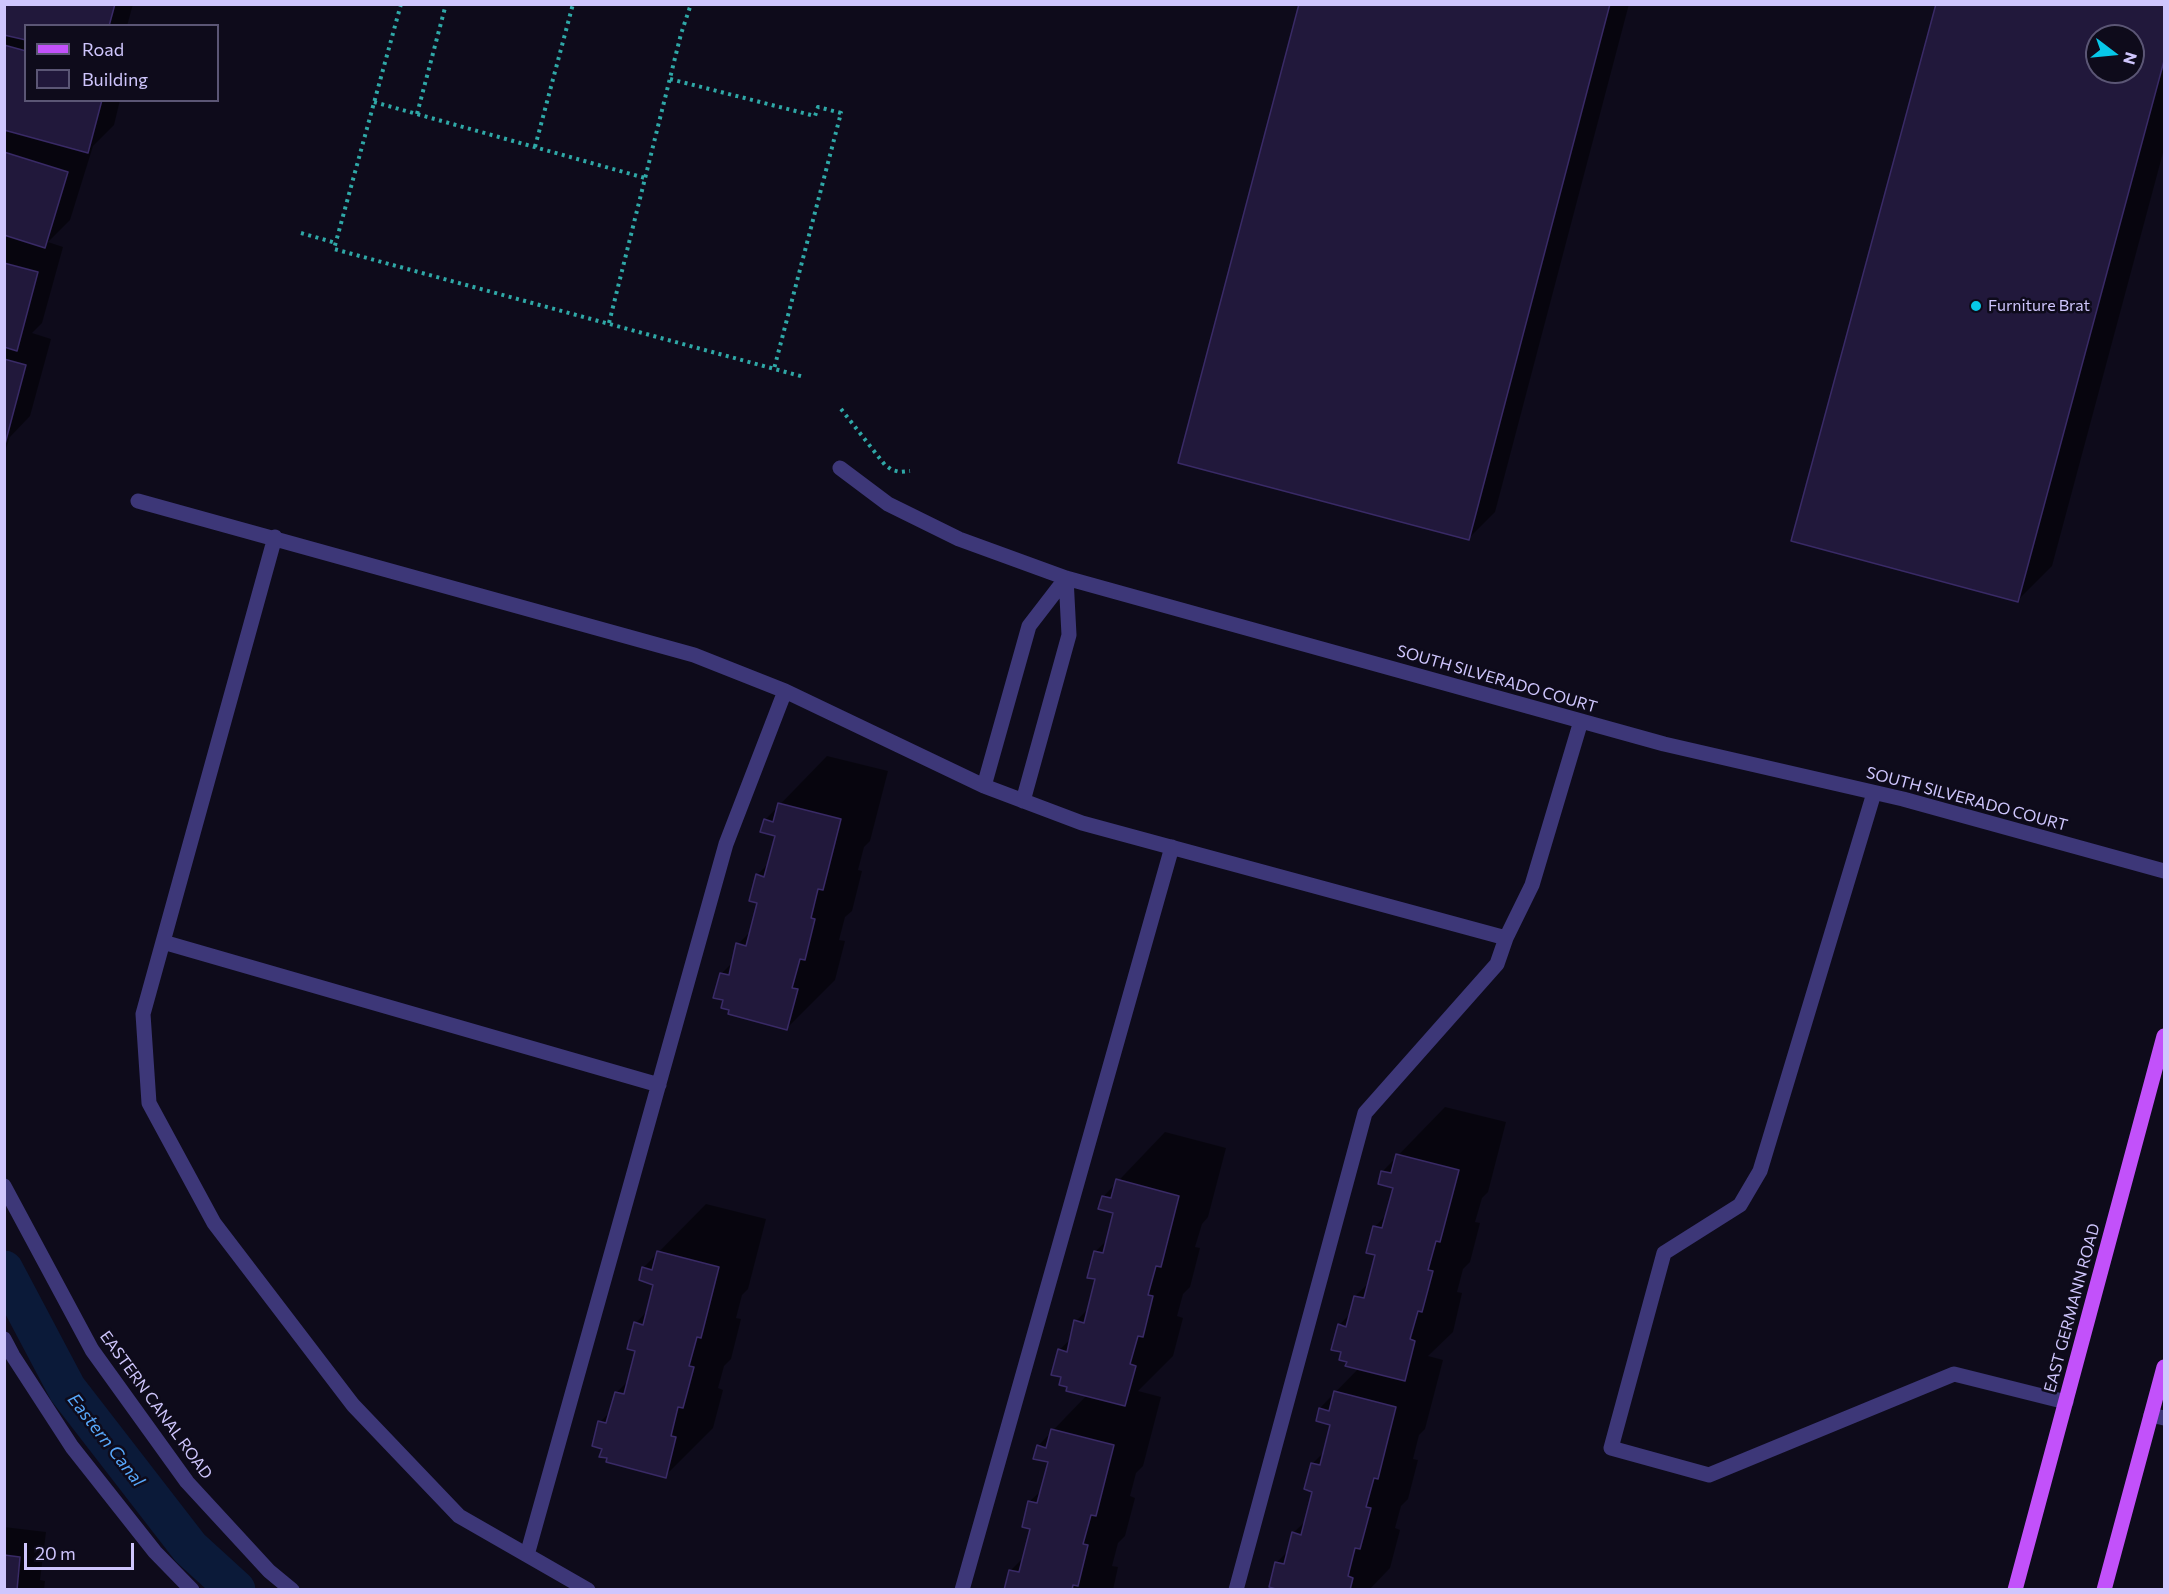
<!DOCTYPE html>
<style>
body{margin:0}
#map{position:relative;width:2169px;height:1594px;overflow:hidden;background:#0e0b1b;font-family:Commissioner,sans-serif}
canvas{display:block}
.frame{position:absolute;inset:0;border:6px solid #cfc6fd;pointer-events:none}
.legend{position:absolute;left:24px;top:24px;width:195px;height:78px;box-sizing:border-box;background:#0e0b1b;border:2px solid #5b5675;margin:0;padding:8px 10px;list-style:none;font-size:18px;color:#cfc6fd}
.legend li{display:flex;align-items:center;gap:12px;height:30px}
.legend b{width:30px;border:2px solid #5b5675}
.north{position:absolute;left:2085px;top:24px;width:60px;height:60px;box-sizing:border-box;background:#0e0b1b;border:2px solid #5b5675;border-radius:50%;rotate:106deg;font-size:16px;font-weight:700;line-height:24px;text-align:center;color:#cfc6fd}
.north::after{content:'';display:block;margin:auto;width:21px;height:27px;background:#07c8e9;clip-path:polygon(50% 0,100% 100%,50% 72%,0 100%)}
.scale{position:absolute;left:24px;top:1543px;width:110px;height:27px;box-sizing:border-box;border:3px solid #cfc6fd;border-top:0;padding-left:8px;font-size:18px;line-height:21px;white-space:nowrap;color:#cfc6fd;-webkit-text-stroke:4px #0e0b1b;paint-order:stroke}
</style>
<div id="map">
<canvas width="2169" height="1594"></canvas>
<div class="frame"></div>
<ul class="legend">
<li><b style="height:8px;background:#c251fa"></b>Road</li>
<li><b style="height:16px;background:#21183b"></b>Building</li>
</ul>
<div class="north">N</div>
<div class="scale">20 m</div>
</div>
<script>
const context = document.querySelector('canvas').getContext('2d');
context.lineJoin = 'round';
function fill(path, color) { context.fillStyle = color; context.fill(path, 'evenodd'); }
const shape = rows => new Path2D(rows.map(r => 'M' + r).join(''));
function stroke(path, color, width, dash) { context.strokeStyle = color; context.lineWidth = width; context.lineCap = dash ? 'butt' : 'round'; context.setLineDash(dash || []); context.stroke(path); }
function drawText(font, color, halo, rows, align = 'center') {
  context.font = font + ' Commissioner,sans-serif'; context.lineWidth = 5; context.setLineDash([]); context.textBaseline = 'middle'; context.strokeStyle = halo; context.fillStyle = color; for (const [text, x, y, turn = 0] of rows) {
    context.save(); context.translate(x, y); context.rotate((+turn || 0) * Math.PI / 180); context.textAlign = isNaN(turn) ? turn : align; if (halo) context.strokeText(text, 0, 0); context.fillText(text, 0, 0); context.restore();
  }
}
const shadow = shape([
 [4,4,133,4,127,26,26,26,26,100,120,100,114,125,93,146,70,220,48,242,63,247,42,323,32,333,51,339,30,416,10,437,4,454],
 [1300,4,1629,4,1495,512,1469,538],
 [1938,4,2164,4,2164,149,2052,566,2018,600],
 [2097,36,2133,36,2133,72,2097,72],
 [827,756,888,771,870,841,864,847,858,870,862,871,852,911,845,917,839,940,845,941,835,980,787,1028,731,1009,725,999,721,974,734,961,738,944,751,931,759,902,757,875,770,862,777,835,765,820],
 [1445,1107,1506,1122,1488,1192,1482,1198,1475,1222,1480,1223,1470,1262,1463,1269,1457,1292,1462,1293,1453,1332,1428,1356,1443,1360,1425,1429,1419,1435,1413,1459,1418,1460,1408,1499,1401,1506,1395,1528,1400,1530,1390,1568,1369,1590,1280,1590,1277,1562,1289,1550,1293,1533,1307,1520,1314,1491,1312,1464,1325,1451,1332,1424,1320,1408,1359,1368,1348,1361,1343,1351,1339,1325,1351,1313,1355,1296,1369,1283,1377,1253,1375,1227,1387,1214,1394,1187,1382,1172],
 [1165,1132,1226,1148,1208,1217,1202,1224,1195,1247,1200,1248,1190,1287,1183,1294,1177,1316,1183,1318,1173,1356,1138,1391,1161,1397,1143,1466,1136,1473,1130,1496,1135,1498,1125,1536,1118,1543,1112,1566,1118,1567,1113,1590,1004,1590,1011,1570,1024,1557,1032,1528,1023,1526,1030,1501,1043,1489,1050,1461,1038,1446,1087,1395,1069,1386,1063,1376,1059,1350,1072,1338,1076,1321,1089,1308,1097,1278,1095,1252,1108,1239,1115,1212,1103,1197],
 [706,1204,766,1219,748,1289,742,1295,736,1318,741,1319,731,1359,724,1366,718,1388,723,1390,713,1428,665,1476,604,1448,600,1422,612,1410,616,1393,630,1379,637,1350,636,1323,648,1310,655,1284,643,1268],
 [4,1527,46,1532,40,1580,45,1581,44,1590,4,1590]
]);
const canal = shape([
 [4,1270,67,1389,190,1548,236,1590]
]);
const building = shape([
 [4,4,115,4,109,26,26,26,26,40,4,35,4,4],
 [1299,4,1610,4,1469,540,1178,463,1299,4],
 [1936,4,2164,4,2164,61,2018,602,1791,541,1936,4],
 [2097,36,2133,36,2133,72,2097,72,2097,36],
 [4,45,26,51,26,100,102,100,88,153,4,130,4,45],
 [4,152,68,172,45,248,4,235,4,152],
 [4,263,38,272,17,351,4,347,4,263],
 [4,359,26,365,5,444,4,444,4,359],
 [778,803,841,819,823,890,818,889,811,918,815,919,805,960,800,959,792,988,798,989,787,1030,728,1014,729,1010,721,1008,723,1000,713,998,720,973,729,975,736,943,746,946,757,903,749,901,756,874,764,877,775,836,760,832,764,819,773,822,778,803],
 [1396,1154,1459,1170,1440,1242,1436,1241,1428,1270,1433,1271,1422,1312,1418,1311,1410,1339,1415,1341,1405,1381,1345,1366,1347,1362,1339,1360,1341,1352,1331,1350,1338,1324,1346,1327,1354,1296,1364,1298,1375,1255,1366,1253,1373,1226,1382,1228,1393,1188,1378,1184,1381,1171,1391,1173,1396,1154],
 [1116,1179,1179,1196,1161,1267,1156,1266,1148,1295,1153,1296,1143,1337,1138,1336,1130,1364,1136,1366,1125,1406,1066,1391,1067,1387,1059,1385,1061,1377,1051,1375,1058,1349,1067,1352,1074,1320,1084,1323,1095,1279,1087,1278,1094,1251,1103,1253,1113,1213,1098,1209,1102,1196,1111,1198,1116,1179],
 [657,1251,719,1267,701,1338,697,1337,689,1366,694,1367,683,1408,678,1407,671,1436,676,1437,666,1478,606,1462,607,1458,599,1457,602,1449,592,1446,598,1421,606,1423,615,1392,624,1394,635,1351,627,1349,634,1322,643,1325,653,1285,639,1280,642,1267,652,1270,657,1251],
 [1334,1391,1396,1407,1378,1479,1374,1478,1366,1507,1371,1508,1360,1549,1355,1548,1348,1576,1353,1578,1350,1590,1279,1590,1269,1587,1275,1562,1284,1564,1292,1532,1301,1535,1312,1492,1304,1489,1311,1463,1320,1465,1330,1425,1316,1421,1319,1408,1329,1411,1334,1391],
 [1051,1429,1114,1445,1096,1516,1091,1515,1083,1544,1088,1545,1078,1586,1073,1585,1072,1590,1004,1590,1009,1570,1019,1572,1030,1529,1022,1527,1028,1501,1037,1503,1048,1462,1033,1459,1037,1445,1046,1448,1051,1429],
 [4,1555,20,1557,17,1590,4,1590,4,1555]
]);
const path = shape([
 [401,4,334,249,804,377],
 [670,79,815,116,818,107,841,113,774,369],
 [374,102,645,178],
 [417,114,446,4],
 [535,147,573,4],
 [301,233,336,243],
 [609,323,681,34,691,4],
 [841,409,885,465,892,470,900,472,910,471]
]);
const minor = shape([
 [840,468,888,504,959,539,1066,578,1664,744,1903,799,2164,871],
 [138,501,694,655,785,691,984,786,1082,823,1506,938],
 [275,537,143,1014,149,1103,214,1223,353,1405,459,1516,588,1590],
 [984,786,1029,626,1066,578],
 [1874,793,1760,1171,1740,1205,1664,1253,1611,1448,1709,1475,1954,1374,2066,1402],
 [1023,801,1069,635,1066,578],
 [163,942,659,1085],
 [4,1186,92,1350,187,1482,269,1571,292,1590],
 [4,1339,13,1356,72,1447,155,1552,192,1590],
 [2151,1415,2164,1418],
 [527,1555,726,844,785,691],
 [962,1590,1172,847],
 [1236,1590,1365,1113,1497,964,1506,938,1532,885,1581,721]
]);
const major = shape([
 [2015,1590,2164,1036],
 [2104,1590,2164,1367]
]);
const markers = [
 [1976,306,6,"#07c8e9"]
];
const poiNames = [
 ["Furniture Brat",1988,306]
];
const streetNames = [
 ["SOUTH SILVERADO COURT",1497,679,16],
 ["SOUTH SILVERADO COURT",1967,799,15],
 ["EAST GERMANN ROAD",2072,1308,-75],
 ["EASTERN CANAL ROAD",156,1405,54]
];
const waterNames = [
 ["Eastern Canal",106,1440,52]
];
fill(shadow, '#0007');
stroke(canal, '#0b1a39', 39);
fill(building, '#21183b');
stroke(building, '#392a66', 1.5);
stroke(path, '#2fa8a7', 4, [3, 4.5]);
stroke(minor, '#3d3778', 15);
stroke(major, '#c251fa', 15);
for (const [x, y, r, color] of markers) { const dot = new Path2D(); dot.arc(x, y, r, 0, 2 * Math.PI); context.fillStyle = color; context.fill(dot); stroke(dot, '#0e0b1b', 2); }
drawText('16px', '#cfc6fd', '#0e0b1b', poiNames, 'left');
drawText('16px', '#cfc6fd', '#0e0b1b', streetNames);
drawText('italic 18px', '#57a7fa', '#0e0b1b', waterNames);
</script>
